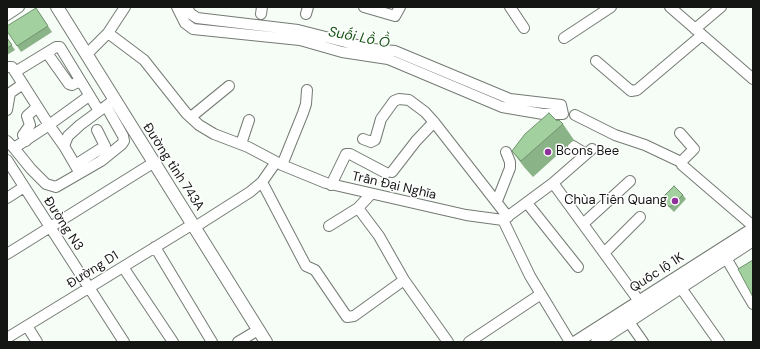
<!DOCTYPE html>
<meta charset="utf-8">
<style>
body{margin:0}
#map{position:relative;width:760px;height:349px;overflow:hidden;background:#f6fdf6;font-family:"DM Sans",sans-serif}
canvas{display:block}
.frame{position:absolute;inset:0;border:8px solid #141614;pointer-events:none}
</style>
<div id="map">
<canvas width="760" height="349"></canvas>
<div class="frame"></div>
</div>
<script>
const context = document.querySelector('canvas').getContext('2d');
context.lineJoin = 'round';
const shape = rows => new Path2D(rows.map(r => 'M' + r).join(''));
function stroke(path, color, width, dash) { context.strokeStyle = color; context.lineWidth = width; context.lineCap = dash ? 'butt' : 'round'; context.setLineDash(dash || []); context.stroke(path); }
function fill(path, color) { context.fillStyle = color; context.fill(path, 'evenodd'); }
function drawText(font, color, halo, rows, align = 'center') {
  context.font = font + ' "DM Sans",sans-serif'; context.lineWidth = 3; context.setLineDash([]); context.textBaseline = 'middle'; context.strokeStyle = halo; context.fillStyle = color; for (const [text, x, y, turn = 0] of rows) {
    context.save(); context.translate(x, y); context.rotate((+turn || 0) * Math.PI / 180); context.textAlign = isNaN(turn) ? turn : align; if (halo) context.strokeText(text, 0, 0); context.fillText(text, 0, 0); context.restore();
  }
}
const stream = shape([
 [497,99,506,103],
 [528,106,538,107]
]);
const minor = shape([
 [177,7,185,23,193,29,300,40,342,52,388,59,502,107,543,114,563,114,561,105,510,99,395,51,373,49,298,30,197,18,191,14,186,7],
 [364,7,395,16,400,7],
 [510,7,524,28],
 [670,7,753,79],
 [261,14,262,7],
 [306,14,308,7],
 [7,15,19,7],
 [695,29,721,7],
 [108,33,144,60,186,113,199,125,214,134,248,147,282,165,326,183,466,215,503,220],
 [564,38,611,7],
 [47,53,69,84,72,85,80,81],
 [87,54,108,33,125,7],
 [596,61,631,91,637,90,702,35],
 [7,67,12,67,49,125,89,96],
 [15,72,56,47,60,47,99,111],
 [106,106,123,136,124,141,122,144,101,161,56,187,46,184,31,169,14,148,49,125,64,146,68,136,80,125,99,111,106,106,114,100],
 [7,110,10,93,23,84],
 [575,115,615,135,645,145,681,162],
 [191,117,229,86],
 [680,133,694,149,681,162,682,165,753,226],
 [363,139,371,142,375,140,381,119,394,101,399,99,409,100,425,112,434,122,508,217],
 [7,141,14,148],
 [26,141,23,135,30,125,27,116,37,107],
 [241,144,249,120],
 [64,146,78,170],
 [573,146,586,154],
 [7,160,124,342],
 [75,165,105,146,97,130],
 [282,165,303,113,306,104,307,90],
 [392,172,416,141,434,122],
 [262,182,306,266,315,270,347,317,354,316,404,280],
 [553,183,639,301],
 [331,185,346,154,350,154,386,173],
 [371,194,358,208,379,236,404,280,448,342],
 [7,198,24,187],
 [497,201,510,168,510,162,506,152],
 [527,203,578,267],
 [503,220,530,276,570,342],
 [503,220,553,183,592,149],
 [584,223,630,181],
 [329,226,358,208],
 [195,227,250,192,262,182,276,162],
 [155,247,212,342],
 [605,252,640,217],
 [7,254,153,163],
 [726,258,753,304],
 [123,267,173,342],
 [681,288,719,342],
 [629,322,643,342],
 [27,326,37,342],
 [7,338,193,224],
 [238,342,258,330],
 [469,342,541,294]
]);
const major = shape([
 [57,7,266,342],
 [576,342,753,229],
 [597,342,753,240]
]);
const wall = shape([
 [40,14,52,32,21,52,17,46],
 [7,38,15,50,7,55],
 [557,121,563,124,574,140,533,177,524,167,512,151],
 [683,195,686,199,674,212,661,199]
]);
const building = shape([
 [36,8,48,26,17,46,7,31,7,26,36,8],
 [7,38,12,45,7,48,7,38],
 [549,113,557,121,559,120,563,124,521,161,512,151,525,134,549,113],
 [674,186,683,195,670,207,661,199,674,186],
 [753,260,753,297,738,269,753,260]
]);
const markers = [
 [548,152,4,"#8e309a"],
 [675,201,4,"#8e309a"]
];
const poiNames = [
 ["Bcons Bee",556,152],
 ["Chùa Tiên Quang",667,201,"right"]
];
const streetNames = [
 ["Đường tỉnh 743A",173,167,57],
 ["Trần Đại Nghĩa",394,186,13],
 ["Đường N3",63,224,57],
 ["Đường D1",93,270,-32],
 ["Quốc lộ 1K",657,273,-33]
];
const waterNames = [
 ["Suối Lồ Ồ",359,38,11]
];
stroke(stream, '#89b686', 2);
stroke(minor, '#747a74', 12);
stroke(major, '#747a74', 14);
stroke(minor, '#fff', 10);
stroke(major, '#fff', 12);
fill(wall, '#8bb388');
fill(building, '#a2d09e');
stroke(building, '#71926f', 1);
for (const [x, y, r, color] of markers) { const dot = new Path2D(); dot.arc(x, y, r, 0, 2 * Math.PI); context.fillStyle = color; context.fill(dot); stroke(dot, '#fff', 1.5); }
drawText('13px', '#141614', '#fff', poiNames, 'left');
drawText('13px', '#141614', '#fff', streetNames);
drawText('italic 14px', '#155415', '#fff', waterNames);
</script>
